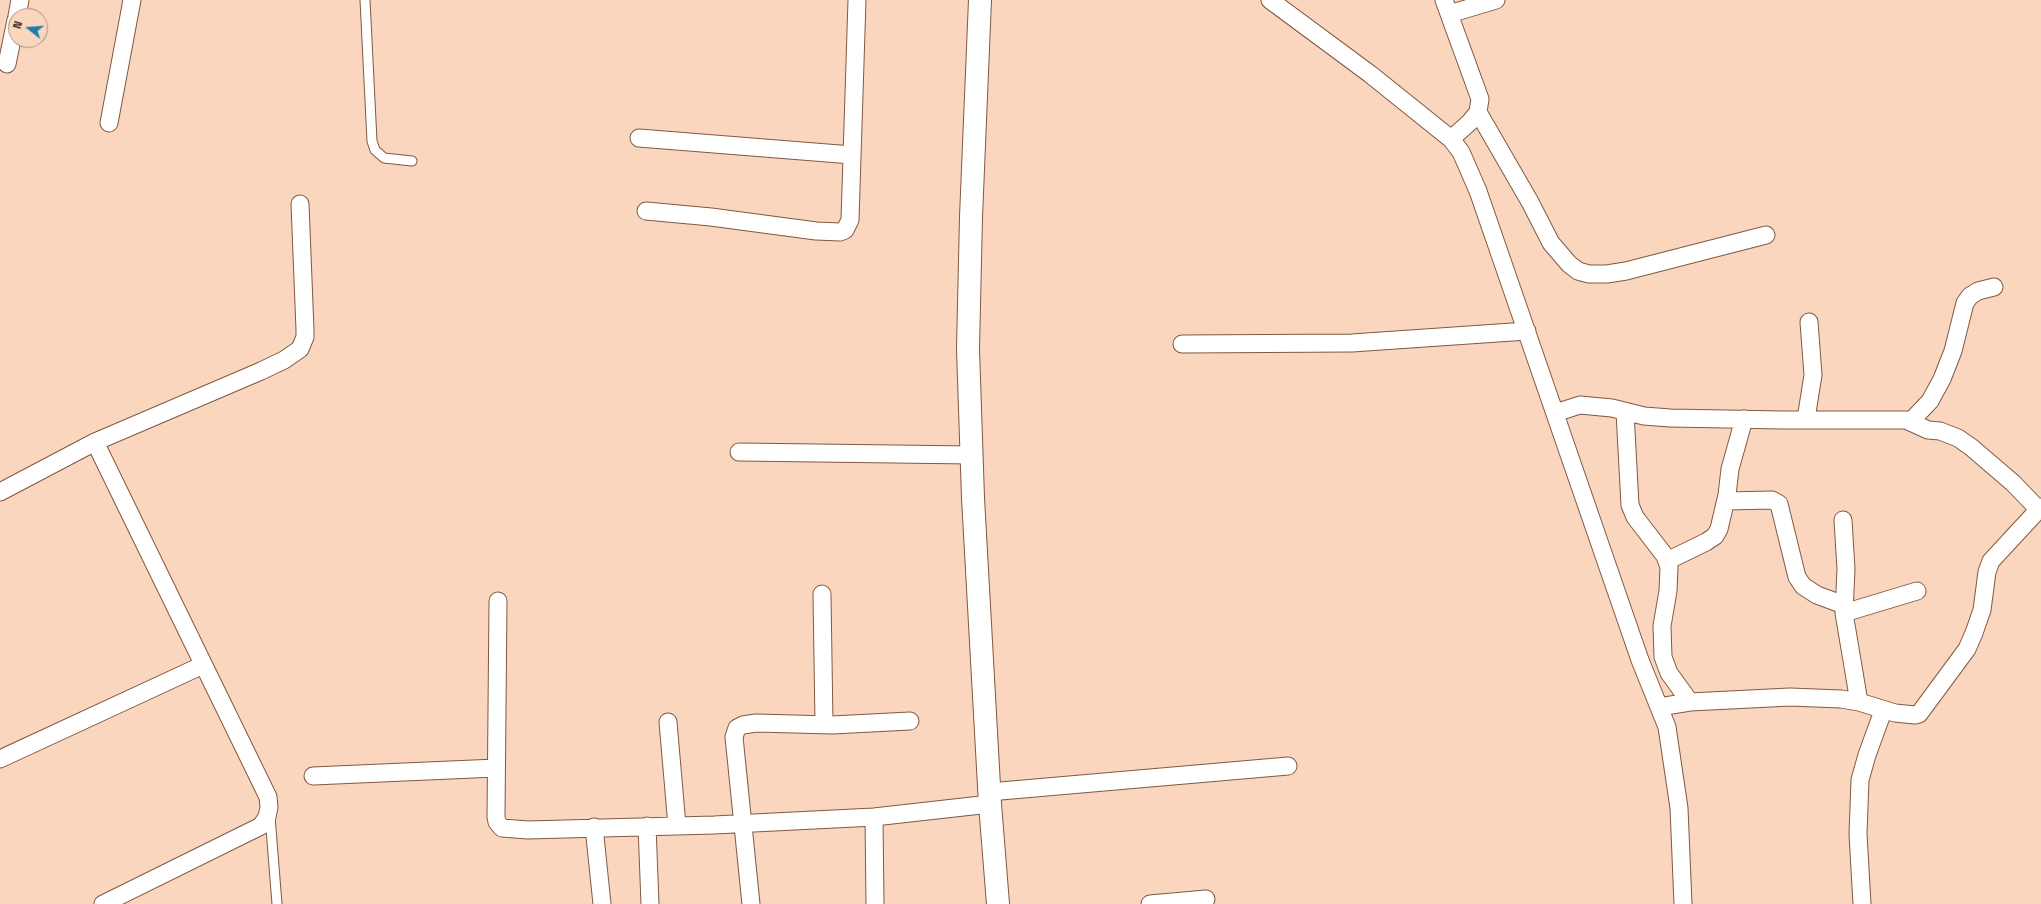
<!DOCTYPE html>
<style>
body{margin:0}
#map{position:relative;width:2041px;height:904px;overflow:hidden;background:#fad6bf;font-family:"Space Grotesk",sans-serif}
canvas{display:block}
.north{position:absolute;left:8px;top:8px;width:40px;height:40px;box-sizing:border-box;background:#fad6bf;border:1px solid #ab8f7d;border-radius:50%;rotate:287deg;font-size:11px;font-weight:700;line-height:16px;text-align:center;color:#352419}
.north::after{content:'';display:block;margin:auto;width:14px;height:18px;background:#1c7da9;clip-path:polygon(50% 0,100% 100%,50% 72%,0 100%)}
</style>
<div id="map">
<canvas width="2041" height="904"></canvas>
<div class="north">N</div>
</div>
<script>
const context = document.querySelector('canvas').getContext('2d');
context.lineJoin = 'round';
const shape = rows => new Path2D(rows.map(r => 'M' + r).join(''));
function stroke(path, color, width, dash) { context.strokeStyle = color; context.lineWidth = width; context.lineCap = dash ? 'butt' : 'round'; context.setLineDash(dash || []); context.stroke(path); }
const service = shape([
 [365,0,372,141,375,150,384,158,412,161],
 [270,816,277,904]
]);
const minor = shape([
 [1270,0,1370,74,1451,139,1461,152,1478,191,1640,660,1667,727,1679,808,1683,904],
 [1444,0,1480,99,1478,112,1470,122,1451,139],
 [1449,14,1496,0],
 [17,16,20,0],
 [7,64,16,20],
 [1478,112,1530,202,1551,243,1569,264,1578,271,1589,274,1607,274,1626,271,1766,235],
 [109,123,132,0],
 [639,138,852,155],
 [646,211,711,217,816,231,840,232,845,230,850,220,857,0],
 [1182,344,1352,343,1527,331],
 [1625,412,1630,505,1635,517,1665,556,1669,567,1668,591,1662,626,1663,657,1669,673,1690,702],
 [1555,413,1580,405,1612,408,1644,416,1670,418,1782,420,1906,420,1928,430,1940,431,1958,438,1971,447,2013,483,2039,510],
 [1806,419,1813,375,1809,322],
 [1911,421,1930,401,1942,379,1953,351,1965,303,1970,296,1978,291,1994,287],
 [95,442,268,797,269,807,267,817,261,826,103,904],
 [739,452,972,455],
 [0,492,95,442,261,371,284,360,300,349,305,337,305,330,300,204],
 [1726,501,1772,500,1779,504,1797,577,1803,586,1817,595,1844,605],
 [1843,520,1846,569,1844,613,1859,702],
 [1667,561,1706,542,1715,536,1719,529,1727,495,1730,469,1744,419],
 [822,594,824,724],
 [498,601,496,817,497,822,502,828,528,830,714,825,874,817,990,804],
 [1844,613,1917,591],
 [1659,707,1690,702,1790,697,1841,699,1859,702,1895,713,1915,715,1919,714,1967,649,1974,633,1982,610,1987,572,1991,561,2041,507],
 [668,722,677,826],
 [0,759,203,665],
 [313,776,496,768],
 [989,792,1288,766],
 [874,817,875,904],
 [647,826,650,904],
 [594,827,602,904],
 [751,904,734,737,737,728,743,725,756,723,832,725,910,721],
 [1150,904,1206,899],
 [1862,904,1858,834,1860,780,1867,755,1883,711]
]);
const secondary = shape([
 [980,0,971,217,968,349,973,498,990,804,998,904]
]);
stroke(service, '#805940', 11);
stroke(minor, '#805940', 19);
stroke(secondary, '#805940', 24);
stroke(service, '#fff', 9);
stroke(minor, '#fff', 17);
stroke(secondary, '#fff', 22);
</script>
